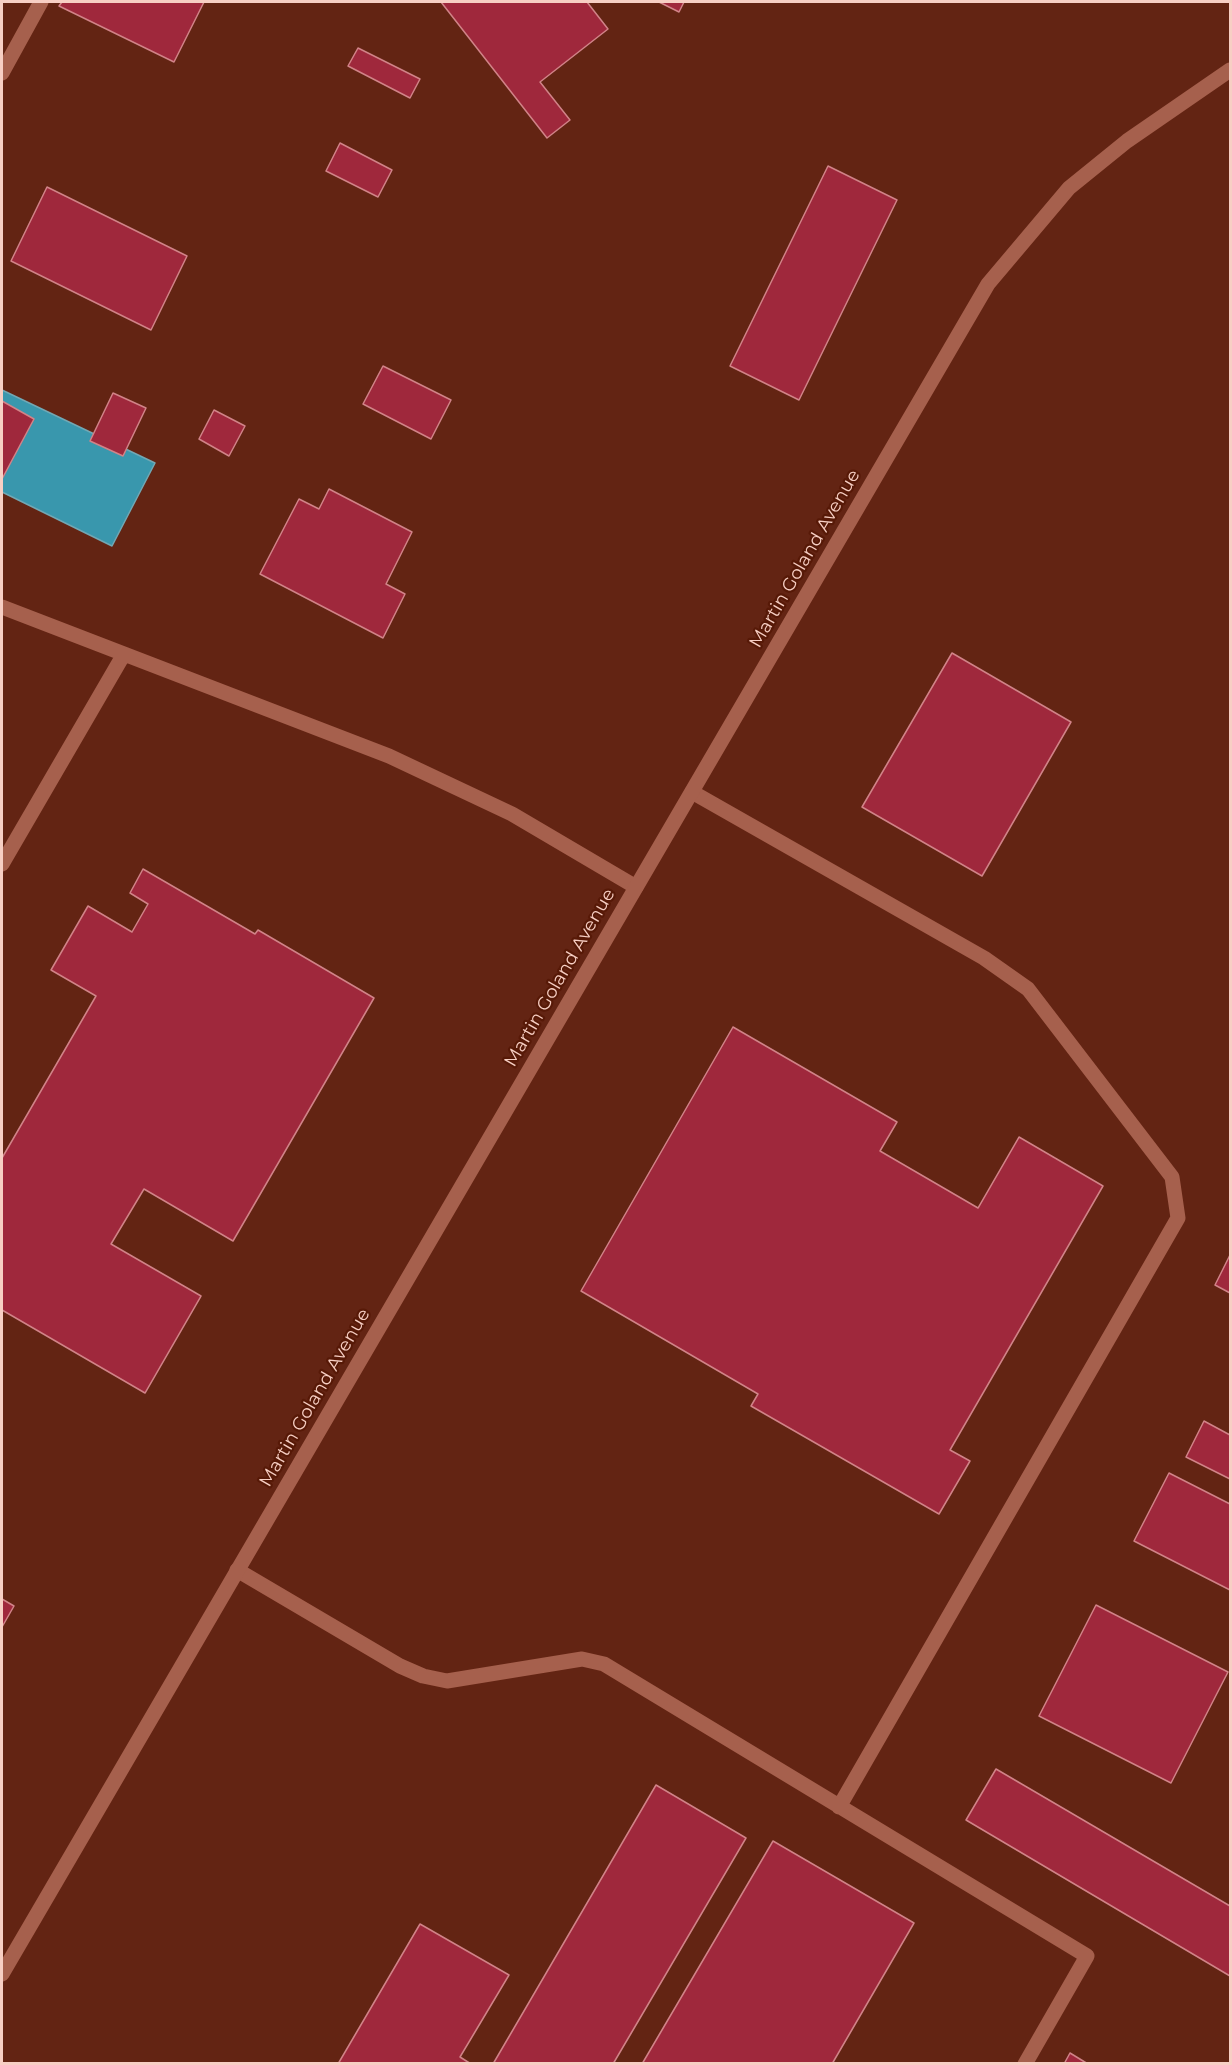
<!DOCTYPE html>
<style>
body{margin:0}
#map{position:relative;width:1232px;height:2065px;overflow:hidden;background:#632413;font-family:Montserrat,sans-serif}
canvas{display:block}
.frame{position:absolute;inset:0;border:3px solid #f7cfc4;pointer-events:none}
</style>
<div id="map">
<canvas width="1232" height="2065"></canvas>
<div class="frame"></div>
</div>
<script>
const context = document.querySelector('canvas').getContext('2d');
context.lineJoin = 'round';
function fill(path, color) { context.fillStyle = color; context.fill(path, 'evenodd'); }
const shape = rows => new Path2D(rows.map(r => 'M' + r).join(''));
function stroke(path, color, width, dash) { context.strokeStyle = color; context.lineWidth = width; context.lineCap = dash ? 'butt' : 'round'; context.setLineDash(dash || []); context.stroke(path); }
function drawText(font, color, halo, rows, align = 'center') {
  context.font = font + ' Montserrat,sans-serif'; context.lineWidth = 4.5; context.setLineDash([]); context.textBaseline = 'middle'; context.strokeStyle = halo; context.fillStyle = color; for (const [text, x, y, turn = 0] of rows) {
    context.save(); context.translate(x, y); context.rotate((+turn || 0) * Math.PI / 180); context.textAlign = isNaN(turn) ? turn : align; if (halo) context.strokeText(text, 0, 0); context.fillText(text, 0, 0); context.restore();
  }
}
const water = shape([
 [2,390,155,463,112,546,2,492,2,390]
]);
const building = shape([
 [62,2,204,2,174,62,59,6,62,2],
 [441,2,587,2,608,29,540,82,570,120,547,138,441,2],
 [659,2,684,2,679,12,659,2],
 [358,48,420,79,410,98,348,66,358,48],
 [340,143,392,170,378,197,326,171,340,143],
 [828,166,897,200,799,400,730,366,828,166],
 [47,187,187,256,151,330,11,261,47,187],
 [383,366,451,400,431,439,363,404,383,366],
 [113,393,146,408,123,456,90,441,113,393],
 [2,401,34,419,2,479,2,401],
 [214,410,245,426,229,456,199,439,214,410],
 [329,489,412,532,386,584,405,594,383,638,260,574,299,499,319,509,329,489],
 [952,653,1071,722,982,876,862,807,952,653],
 [143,869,255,934,258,930,374,998,233,1241,144,1189,111,1244,201,1296,145,1393,2,1310,2,1158,96,996,51,970,88,906,132,932,148,904,130,893,143,869],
 [733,1027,897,1122,880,1151,978,1208,1019,1137,1103,1186,950,1450,970,1461,939,1514,751,1406,758,1394,581,1291,733,1027],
 [1230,1255,1230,1293,1215,1285,1230,1255],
 [1204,1421,1230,1435,1230,1479,1186,1457,1204,1421],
 [1169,1473,1230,1504,1230,1590,1134,1541,1169,1473],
 [2,1599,14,1606,2,1627,2,1599],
 [1096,1605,1228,1672,1171,1783,1039,1716,1096,1605],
 [996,1769,1230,1906,1230,1976,966,1820,996,1769],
 [656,1785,746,1838,613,2064,493,2064,656,1785],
 [773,1841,914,1923,832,2064,642,2064,773,1841],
 [420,1924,509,1975,460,2057,471,2064,338,2064,420,1924],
 [1070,2053,1088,2064,1064,2064,1070,2053]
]);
const lane = shape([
 [2,73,41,2],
 [2,607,389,756,512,814,636,887],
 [692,792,984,958,1028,989,1172,1177,1178,1218,839,1807],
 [2,864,124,654],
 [237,1570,400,1666,423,1676,447,1681,582,1659,604,1664,1087,1956,1025,2064]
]);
const street = shape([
 [2,1974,988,284,1069,188,1127,141,1230,70]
]);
const streetNames = [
 ["Martin Goland Avenue",805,559,-60],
 ["Martin Goland Avenue",560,978,-60],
 ["Martin Goland Avenue",315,1398,-60]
];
fill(water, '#3997ad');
stroke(water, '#72a8b4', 1.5);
fill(building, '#9f283c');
stroke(building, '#d18388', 1.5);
stroke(lane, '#a6604d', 15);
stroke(street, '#a6604d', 15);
drawText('18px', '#f7cfc4', '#571907', streetNames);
</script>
